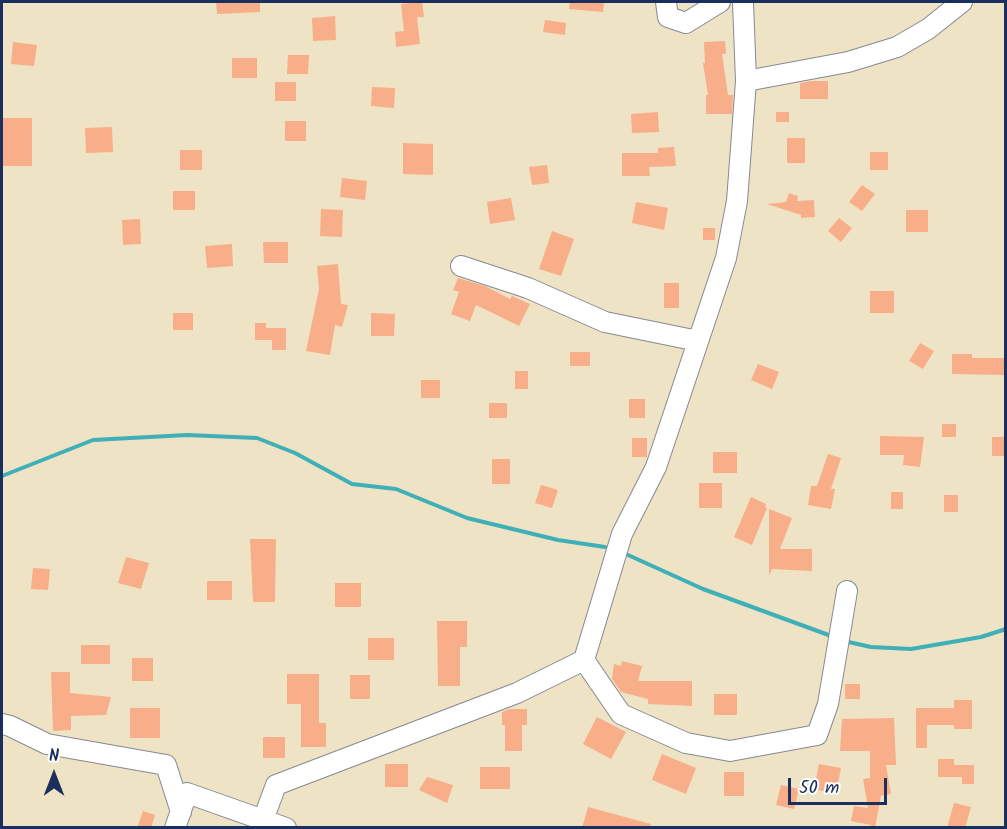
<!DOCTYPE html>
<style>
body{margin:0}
#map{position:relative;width:1007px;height:829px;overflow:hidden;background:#efe3c5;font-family:Kalam,sans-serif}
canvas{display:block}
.frame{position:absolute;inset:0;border:3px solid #1b2f5e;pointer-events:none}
.north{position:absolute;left:24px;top:745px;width:60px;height:60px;-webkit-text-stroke:4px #fff;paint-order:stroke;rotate:0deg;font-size:16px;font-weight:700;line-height:24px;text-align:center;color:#1b2f5e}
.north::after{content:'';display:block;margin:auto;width:21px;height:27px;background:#1b2f5e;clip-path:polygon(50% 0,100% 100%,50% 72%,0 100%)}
.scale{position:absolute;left:788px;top:778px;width:99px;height:27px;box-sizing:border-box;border:3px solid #1b2f5e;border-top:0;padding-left:8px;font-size:18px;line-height:21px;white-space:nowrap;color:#1b2f5e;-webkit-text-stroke:4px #fff;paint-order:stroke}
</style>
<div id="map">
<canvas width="1007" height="829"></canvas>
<div class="frame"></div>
<div class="north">N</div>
<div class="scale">50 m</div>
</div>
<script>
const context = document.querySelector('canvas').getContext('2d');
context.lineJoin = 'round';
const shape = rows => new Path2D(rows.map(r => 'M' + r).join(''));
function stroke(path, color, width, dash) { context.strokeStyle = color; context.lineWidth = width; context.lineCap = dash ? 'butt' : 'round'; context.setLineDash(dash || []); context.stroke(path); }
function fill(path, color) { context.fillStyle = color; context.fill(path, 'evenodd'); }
const stream = shape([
 [2,476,93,440,187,435,257,438,295,453,352,484,396,489,467,518,558,540,605,547],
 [628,555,703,589,834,637],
 [844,641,871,647,911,649,981,637,1006,629]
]);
const building = shape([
 [216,2,260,2,260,12,217,14],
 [422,2,424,17,417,17,420,44,396,47,395,32,404,31,401,4],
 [570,2,604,2,603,12,569,9],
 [335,16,336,40,313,41,312,18],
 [545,20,566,23,565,35,543,32],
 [725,41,726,54,722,54,728,95,733,95,732,114,706,114,706,95,708,95,703,63,705,63,704,42],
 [13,42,37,45,34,66,11,64],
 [288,55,309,55,308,74,287,74],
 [232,58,257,58,257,78,232,78],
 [812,81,828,81,828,99,800,99,800,83],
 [275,82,296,82,296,101,275,101],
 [372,87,395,88,394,108,371,106],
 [658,112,659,132,632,133,631,114],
 [776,112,789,112,789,122,776,122],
 [2,118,32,118,32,166,2,166],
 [285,121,306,121,306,141,285,141],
 [112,127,113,152,86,153,85,128],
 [787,138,805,138,805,163,787,163],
 [403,143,433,144,433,175,403,174],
 [674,147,676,166,649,167,650,176,622,176,622,153,658,153,658,148],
 [180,150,202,150,202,170,180,170],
 [870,152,888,152,888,170,870,170],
 [547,165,549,183,532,185,529,167],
 [342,178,367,181,365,200,340,197],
 [862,185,875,194,862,211,849,202],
 [173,191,195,191,195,210,173,210],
 [789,193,798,196,797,201,814,200,815,217,801,218,801,215,767,204,786,202],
 [511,198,515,220,490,224,487,202],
 [636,202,668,208,664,230,632,223],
 [321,209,343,210,342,237,320,236],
 [906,210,928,210,928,232,906,232],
 [839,218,852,228,841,242,828,231],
 [140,219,141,244,123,245,122,220],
 [703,228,715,228,715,240,703,240],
 [552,231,574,239,561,276,539,269],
 [263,242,288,242,288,263,264,263],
 [232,244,233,266,207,268,205,246],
 [338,264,341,304,348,305,342,327,335,325,330,355,306,351,319,289,317,266],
 [458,278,485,286,510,299,512,296,530,304,519,326,476,305,470,321,451,314,459,292,453,290],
 [664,283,679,283,679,308,664,308],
 [870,291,894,291,894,313,870,313],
 [173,313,193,313,193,330,173,330],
 [371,313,395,314,394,336,371,336],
 [255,323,266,323,266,328,286,328,286,350,272,350,272,340,255,340],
 [920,343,934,351,923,369,909,361],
 [570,352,590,352,590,366,570,366],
 [952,354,972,354,972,358,1004,358,1004,375,952,374],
 [758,364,779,372,772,389,751,380],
 [515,371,528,371,528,389,515,389],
 [421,380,440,380,440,398,421,398],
 [629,399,645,399,645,418,629,418],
 [489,403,507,403,507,418,489,418],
 [942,424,956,424,956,437,942,437],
 [880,436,924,437,920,467,903,465,904,455,880,455],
 [992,437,1005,437,1005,456,992,456],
 [632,438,647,438,647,457,632,457],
 [713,452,737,452,737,473,713,473],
 [828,454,841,458,831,489,835,489,831,509,808,505,811,486,817,486],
 [492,459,510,459,510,484,492,484],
 [699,483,722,483,722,508,699,508],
 [541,485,558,490,552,508,535,503],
 [891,492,903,492,903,509,891,509],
 [944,495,958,495,958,512,944,512],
 [751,497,766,504,765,507,767,508,752,545,734,537],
 [769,509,792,518,780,549,812,549,812,571,772,569,769,575],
 [250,539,276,539,275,602,253,602],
 [126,557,149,563,141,589,118,583],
 [33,568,50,569,48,590,31,589],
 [207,581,232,581,232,600,207,600],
 [335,583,361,583,361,607,335,607],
 [437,621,467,621,467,647,460,647,460,686,438,686],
 [368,638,394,638,394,660,368,660],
 [81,645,110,645,110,664,81,664],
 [132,658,153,658,153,681,132,681],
 [622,661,642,666,638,681,692,681,692,706,648,704,648,699,621,692,612,679,614,664,621,666],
 [51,672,70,672,70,693,111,697,106,715,71,716,71,730,53,731],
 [287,674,319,674,319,723,326,723,326,747,301,747,301,704,287,704],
 [350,675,370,675,370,699,350,699],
 [845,684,860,684,860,699,845,699],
 [714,694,737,694,737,715,714,715],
 [954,700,972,700,972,729,954,729,954,725,927,725,927,748,916,748,916,708,954,708],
 [130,708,160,708,160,738,130,738],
 [510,709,527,709,527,725,522,725,522,751,505,751,505,725,502,725,502,712],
 [597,717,626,732,611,759,583,744],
 [894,718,896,765,886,765,891,794,881,796,875,828,871,828,871,825,851,821,854,806,868,808,863,779,870,778,870,751,840,751,842,719],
 [263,737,285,737,285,758,263,758],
 [662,754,696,768,686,794,652,780],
 [938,759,954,759,954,765,974,765,974,784,962,784,962,777,938,777],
 [385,764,408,764,408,787,385,787],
 [819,764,841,768,836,794,814,789],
 [480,767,510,767,510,789,480,789],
 [724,772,744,772,744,796,724,796],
 [427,777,453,785,447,803,419,790],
 [781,785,799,789,794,809,776,805],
 [954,803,971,807,965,828,947,828],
 [588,807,651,824,650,828,582,828],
 [143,811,155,815,151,828,137,828]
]);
const minor = shape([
 [666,2,668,17,686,23,720,2],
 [746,81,848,62,897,47,928,29,962,2],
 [461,266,528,288,605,322,698,341],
 [584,660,621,714,686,743,730,751,817,735,828,704,847,591],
 [2,724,10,726,47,744,166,765,181,812],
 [263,820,276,785,517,693,584,660,622,534,656,467,726,258,737,201,746,81,743,2],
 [175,828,187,793,286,828]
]);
stroke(stream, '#3fafb8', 4);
fill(building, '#f8ae88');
stroke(minor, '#858992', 22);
stroke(minor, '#fff', 20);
</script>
